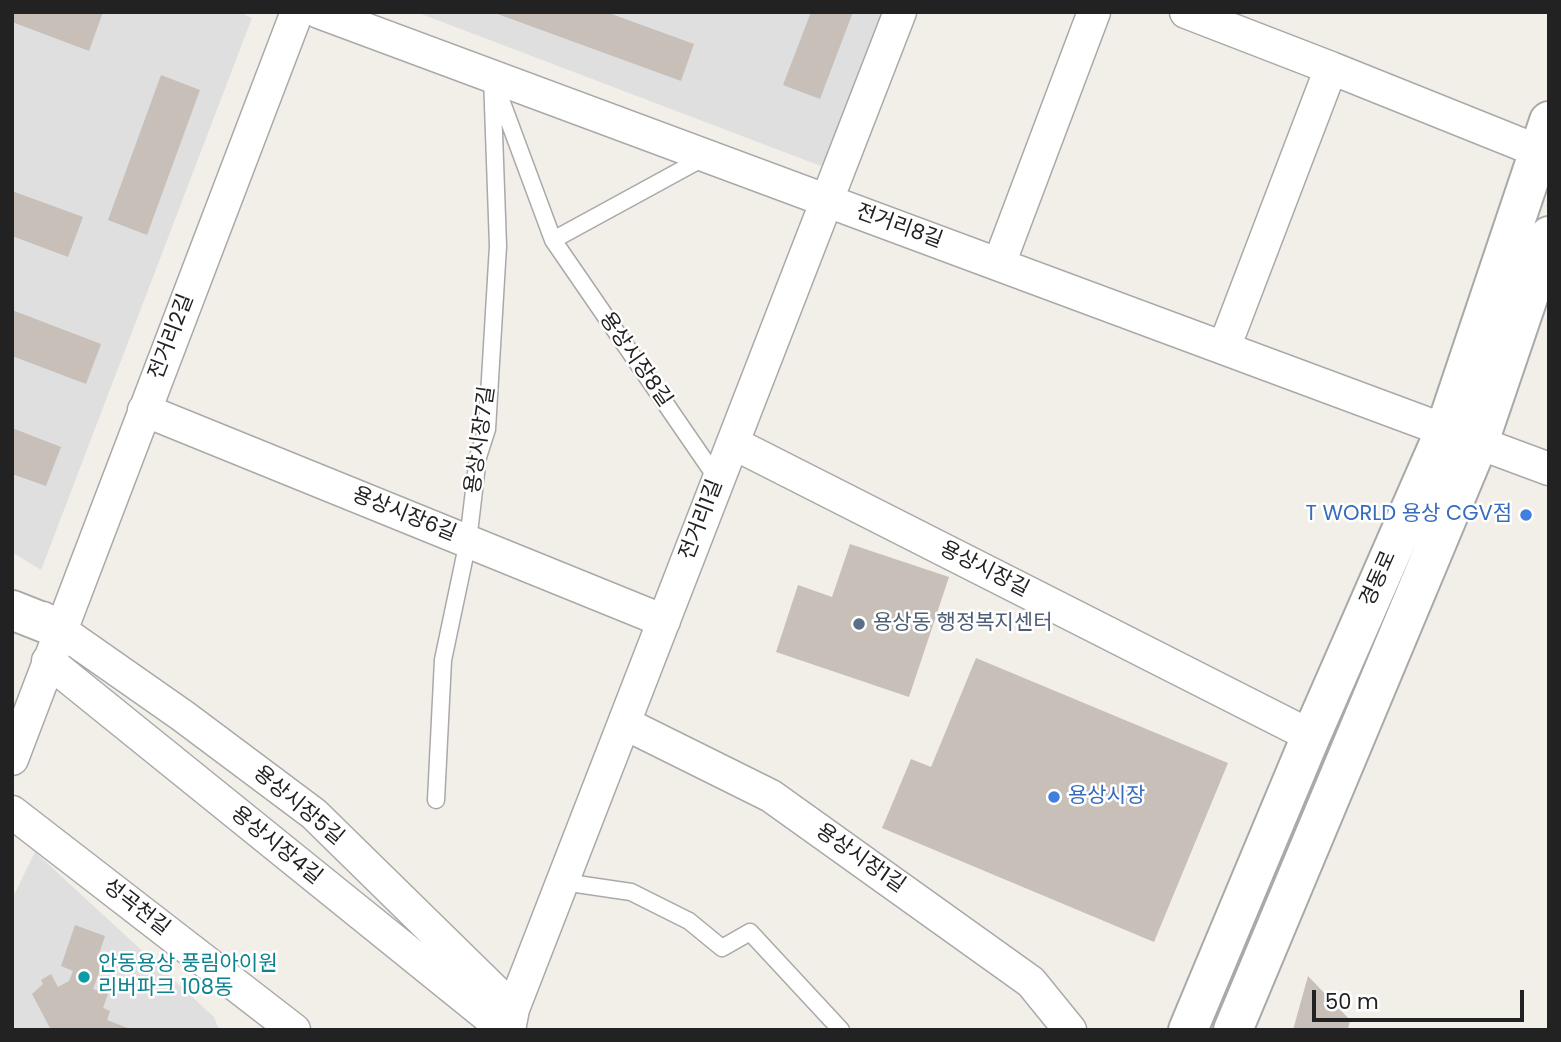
<!DOCTYPE html>
<meta charset="utf-8">
<style>
body{margin:0}
#map{position:relative;width:1561px;height:1042px;overflow:hidden;background:#f2efe9;font-family:Poppins,sans-serif}
canvas{display:block}
.frame{position:absolute;inset:0;border:14px solid #222;pointer-events:none}
.scale{position:absolute;left:1312px;top:990px;width:212px;height:32px;box-sizing:border-box;border:4px solid #222;border-top:0;padding-left:9px;font-size:21px;line-height:24px;white-space:nowrap;color:#222;-webkit-text-stroke:5px #fff;paint-order:stroke}
</style>
<div id="map">
<canvas width="1561" height="1042"></canvas>
<div class="frame"></div>
<div class="scale">50 m</div>
</div>
<script>
const context = document.querySelector('canvas').getContext('2d');
context.lineJoin = 'round';
function fill(path, color) { context.fillStyle = color; context.fill(path, 'evenodd'); }
const shape = rows => new Path2D(rows.map(r => 'M' + r).join(''));
function stroke(path, color, width, dash) { context.strokeStyle = color; context.lineWidth = width; context.lineCap = dash ? 'butt' : 'round'; context.setLineDash(dash || []); context.stroke(path); }
function drawText(font, color, halo, rows, align = 'center') {
  context.font = font + ' Poppins,"Noto Sans KR",sans-serif'; context.lineWidth = 5; context.setLineDash([]); context.textBaseline = 'middle'; context.strokeStyle = halo; context.fillStyle = color; for (const [text, x, y, turn = 0] of rows) {
    context.save(); context.translate(x, y); context.rotate((+turn || 0) * Math.PI / 180); context.textAlign = isNaN(turn) ? turn : align; if (halo) context.strokeText(text, 0, 0); context.fillText(text, 0, 0); context.restore();
  }
}
const residential = shape([
 [12,12,238,12,252,18,41,570,12,552],
 [416,12,884,12,826,168],
 [35,852,214,1017,219,1030,12,1030,12,899]
]);
const building = shape([
 [12,12,103,12,89,51,12,22],
 [492,12,606,12,694,44,681,81],
 [811,12,853,12,820,99,783,85],
 [161,75,200,90,147,235,108,220],
 [12,191,83,217,68,257,12,236],
 [12,310,101,344,86,384,12,356],
 [12,428,61,447,46,486,12,474],
 [850,544,949,577,909,697,776,652,798,585,832,597],
 [976,658,1228,763,1154,942,882,828,911,759,931,767],
 [75,925,105,936,97,960,103,962,93,989,108,994,103,1008,110,1011,107,1020,133,1030,51,1030,32,994,43,984,41,980,51,974,58,987,69,981,73,971,61,966],
 [1308,976,1350,1020,1348,1030,1293,1030]
]);
const service = shape([
 [497,89,553,240,718,480],
 [553,240,707,156],
 [436,800,443,660,468,541,478,457,487,429,498,246,492,77],
 [563,882,631,892,689,921,722,948,750,932,841,1030]
]);
const minor = shape([
 [319,12,1549,469],
 [1186,12,1331,68,1224,348],
 [1331,68,1538,151],
 [999,264,1094,12],
 [144,410,664,621],
 [733,443,1311,736],
 [43,618,183,716,314,814,513,1009],
 [48,661,505,1030],
 [624,723,771,796,1031,982,1070,1030],
 [12,759,297,12],
 [12,812,294,1030],
 [509,1030,513,1009,900,12]
]);
const tertiary = shape([
 [12,610,60,629],
 [1188,1030,1311,736,1445,430,1549,121],
 [1233,1030,1479,442,1549,236]
]);
const markers = [
 [1526,515,7,"#3f7fe0"],
 [859,624,7,"#5c6f8a"],
 [1054,797,7,"#3f7fe0"],
 [84,977,7,"#0f9aa8"]
];
const streetNames = [
 ["전거리8길",899,227,20],
 ["전거리2길",172,337,-69],
 ["용상시장8길",635,360,55],
 ["용상시장7길",481,440,-82],
 ["용상시장6길",404,515,22],
 ["전거리1길",702,520,-69],
 ["용상시장길",984,570,27],
 ["경동로",1379,579,-66],
 ["용상시장5길",298,806,40],
 ["용상시장4길",276,846,39],
 ["용상시장1길",860,859,35],
 ["성곡천길",136,908,38]
];
const shopNames = [
 ["T WORLD 용상 CGV점",1512,515],
 ["용상시장",1068,797,"left"]
];
const serviceNames = [
 ["용상동 행정복지센터",873,624]
];
const cultureNames = [
 ["안동용상 풍림아이원",98,965],
 ["리버파크 108동",98,989]
];
fill(residential, '#e0dfdf');
fill(building, '#c7bfb8');
stroke(service, '#a9a9a9', 19);
stroke(minor, '#a9a9a9', 35);
stroke(tertiary, '#a9a9a9', 42);
stroke(service, '#fff', 16);
stroke(minor, '#fff', 32);
stroke(tertiary, '#fff', 38);
for (const [x, y, r, color] of markers) { const dot = new Path2D(); dot.arc(x, y, r, 0, 2 * Math.PI); context.fillStyle = color; context.fill(dot); stroke(dot, '#fff', 2.5); }
drawText('21px', '#222', '#fff', streetNames);
drawText('21px', '#366cbe', '#fff', shopNames, 'right');
drawText('21px', '#4e5e75', '#fff', serviceNames, 'left');
drawText('21px', '#0d838f', '#fff', cultureNames, 'left');
</script>
